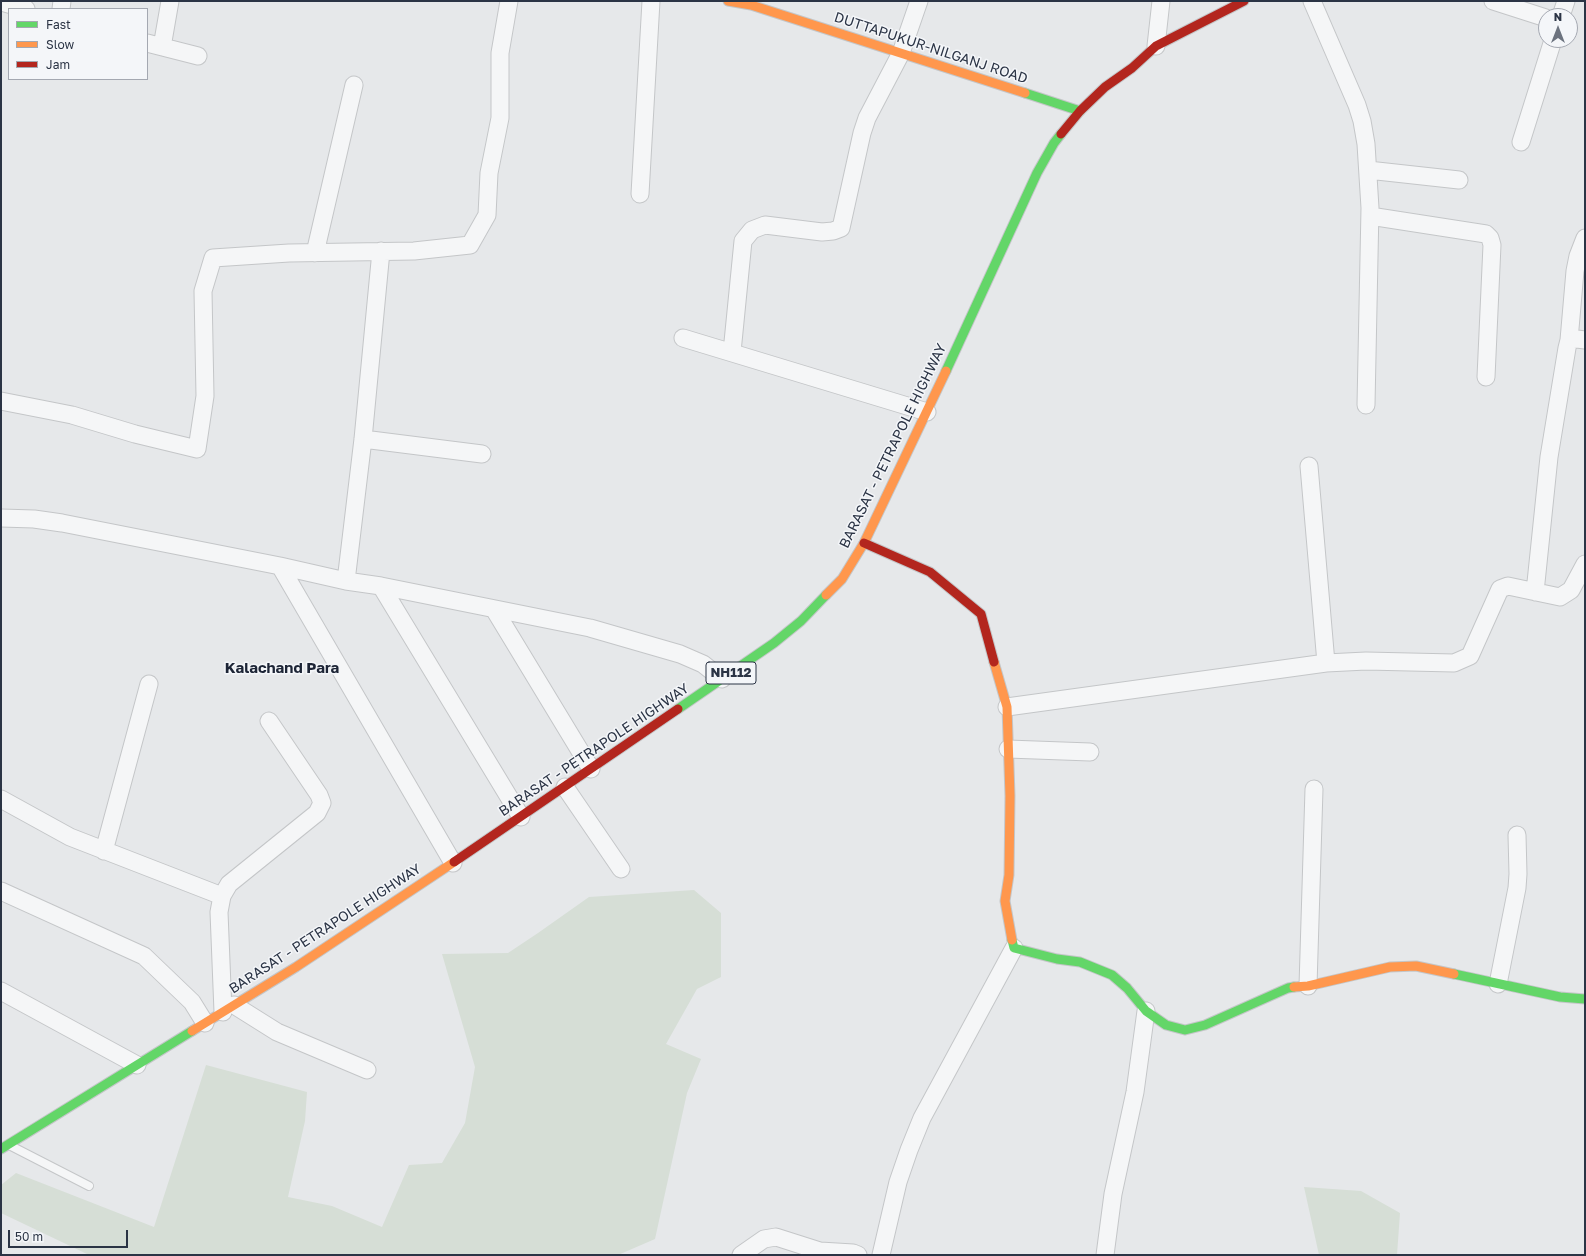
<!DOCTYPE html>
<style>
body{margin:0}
#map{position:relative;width:1586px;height:1256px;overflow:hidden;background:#e6e8ea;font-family:"Golos Text",sans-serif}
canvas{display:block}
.frame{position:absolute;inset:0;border:2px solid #2b3445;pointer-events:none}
.legend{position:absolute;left:8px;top:8px;width:140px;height:72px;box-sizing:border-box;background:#f4f6f9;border:1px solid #a4a8b1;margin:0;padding:5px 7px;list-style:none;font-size:12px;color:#2b3445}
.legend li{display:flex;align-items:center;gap:8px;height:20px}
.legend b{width:20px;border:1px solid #a4a8b1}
.north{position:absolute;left:1538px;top:8px;width:40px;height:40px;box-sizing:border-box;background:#f4f6f9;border:1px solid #a4a8b1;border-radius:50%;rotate:0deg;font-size:11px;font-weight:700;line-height:16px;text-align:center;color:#2b3445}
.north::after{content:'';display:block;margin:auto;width:14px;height:18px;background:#6c737f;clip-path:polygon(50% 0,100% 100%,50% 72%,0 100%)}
.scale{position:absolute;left:8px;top:1230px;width:120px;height:18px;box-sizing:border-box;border:2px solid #2b3445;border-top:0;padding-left:5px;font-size:12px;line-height:14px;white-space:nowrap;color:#2b3445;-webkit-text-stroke:3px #f4f6f9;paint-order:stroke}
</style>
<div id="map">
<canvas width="1586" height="1256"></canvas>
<div class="frame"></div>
<ul class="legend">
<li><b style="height:5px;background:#63d668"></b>Fast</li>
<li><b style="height:5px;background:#ff974d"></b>Slow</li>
<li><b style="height:5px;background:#b3261e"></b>Jam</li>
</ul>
<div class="north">N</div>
<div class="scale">50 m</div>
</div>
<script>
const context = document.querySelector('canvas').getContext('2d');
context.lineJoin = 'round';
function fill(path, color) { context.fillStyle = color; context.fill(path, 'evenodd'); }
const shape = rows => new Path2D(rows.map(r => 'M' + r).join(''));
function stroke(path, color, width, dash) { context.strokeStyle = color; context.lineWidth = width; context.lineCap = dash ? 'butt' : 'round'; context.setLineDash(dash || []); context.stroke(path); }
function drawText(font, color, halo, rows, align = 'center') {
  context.font = font + ' "Golos Text",sans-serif'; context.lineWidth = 3; context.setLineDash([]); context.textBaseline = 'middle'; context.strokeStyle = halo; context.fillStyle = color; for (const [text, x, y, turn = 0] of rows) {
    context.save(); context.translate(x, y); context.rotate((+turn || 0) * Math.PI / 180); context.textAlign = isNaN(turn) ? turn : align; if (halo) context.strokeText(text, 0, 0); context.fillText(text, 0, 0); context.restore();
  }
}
const green = shape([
 [694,890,721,913,721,977,697,989,666,1044,701,1059,687,1093,655,1239,618,1255,89,1255,1,1213,1,1185,16,1173,154,1227,206,1065,307,1092,305,1121,288,1197,332,1206,382,1227,409,1165,442,1163,465,1123,475,1067,442,954,508,953,538,933,589,897],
 [1304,1187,1361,1191,1400,1213,1397,1255,1319,1255]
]);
const lane = shape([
 [11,1146,89,1186]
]);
const street = shape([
 [1312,1,1357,105,1362,121,1366,144,1370,208,1366,405],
 [1493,1,1546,18],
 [1,2,26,9],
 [61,9,62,1],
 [1561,16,1566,1],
 [147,43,198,56],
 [1156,46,1161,1],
 [162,47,170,1],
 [1521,142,1553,40],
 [1368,170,1459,180],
 [640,194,651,1],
 [1370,216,1486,234,1490,238,1492,245,1486,377],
 [315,253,354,85],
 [683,338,927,412],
 [1569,340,1575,271,1578,256,1585,238],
 [732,352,743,241,752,230,765,225,822,232,833,231,841,228,862,133,867,118,901,53,919,1],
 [1,401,72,415,135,434,197,449,205,396,203,291,213,258,289,253,414,251,470,245,487,215,489,173,500,118,500,53,509,1],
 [363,439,482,454],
 [1309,466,1326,663],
 [1,518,34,519,62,523,280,566,346,581,381,586,590,628,680,654,703,664,722,679],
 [280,566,453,863],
 [346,581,363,439,381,251],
 [381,586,521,817],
 [1535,592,1549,457,1567,348,1569,340,1577,339,1585,340],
 [494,609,591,769],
 [1007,707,1326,663,1366,661,1454,663,1470,656,1500,589,1508,586,1560,597,1571,590,1585,564],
 [1008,749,1090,752],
 [565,787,621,869],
 [1,799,70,837,222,896],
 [104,851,149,684],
 [1,891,144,956,192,1002,205,1023],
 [1498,984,1517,888,1518,874,1517,835],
 [1308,986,1314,789],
 [1,991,137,1065],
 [234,1005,277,1032,367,1070],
 [223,1012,219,912,222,896,229,884,317,813,322,803,319,795,269,721],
 [741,1255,764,1239,776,1237,820,1251,853,1253,858,1255],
 [881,1255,898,1182,909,1150,922,1118,1014,948],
 [1105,1255,1113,1194,1135,1092,1146,1011]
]);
const fast = shape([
 [1025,93,1080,111],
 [946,371,1037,173,1054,143,1061,134],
 [678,709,774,643,801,621,826,595],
 [1012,940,1014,948,1057,959,1080,962,1112,975,1127,988,1146,1011,1166,1025,1185,1030,1205,1025,1288,988,1294,987],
 [1454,974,1560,997,1585,999],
 [1,1149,192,1031]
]);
const slow = shape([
 [728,1,751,5,1025,93],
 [826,595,842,579,864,543,946,371],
 [994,662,1007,707,1010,796,1009,875,1005,901,1012,940],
 [1294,987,1308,986,1390,967,1416,966,1454,974],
 [192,1031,296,967,454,862]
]);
const jam = shape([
 [1061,134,1080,111,1105,87,1132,68,1156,46,1244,1],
 [864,543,930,572,981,614,994,662],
 [454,862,678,709]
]);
const shields = [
 [731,673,50]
];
const shieldNames = [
 ["NH112",731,673]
];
const streetNames = [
 ["DUTTAPUKUR-NILGANJ ROAD",931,48,18],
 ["BARASAT - PETRAPOLE HIGHWAY",893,446,-64],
 ["BARASAT - PETRAPOLE HIGHWAY",594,750,-34],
 ["BARASAT - PETRAPOLE HIGHWAY",325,929,-33]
];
const neighbourhoodNames = [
 ["Kalachand Para",282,668]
];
fill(green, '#d6ded6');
stroke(lane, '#c4c6c8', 10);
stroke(street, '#c4c6c8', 19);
stroke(fast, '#c4c6c8', 11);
stroke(slow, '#c4c6c8', 11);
stroke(jam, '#c4c6c8', 11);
stroke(lane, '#f5f6f7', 8);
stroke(street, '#f5f6f7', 17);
stroke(fast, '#63d668', 9);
stroke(slow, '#ff974d', 9);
stroke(jam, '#b3261e', 9);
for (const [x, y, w] of shields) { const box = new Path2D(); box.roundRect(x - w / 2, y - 11, w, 22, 3); context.fillStyle = '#f4f6f9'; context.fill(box); stroke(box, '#2b3445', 1); }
drawText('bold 13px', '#2b3445', null, shieldNames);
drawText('14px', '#2b3445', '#f4f6f9', streetNames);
drawText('bold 15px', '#1d2536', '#f4f6f9', neighbourhoodNames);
</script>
